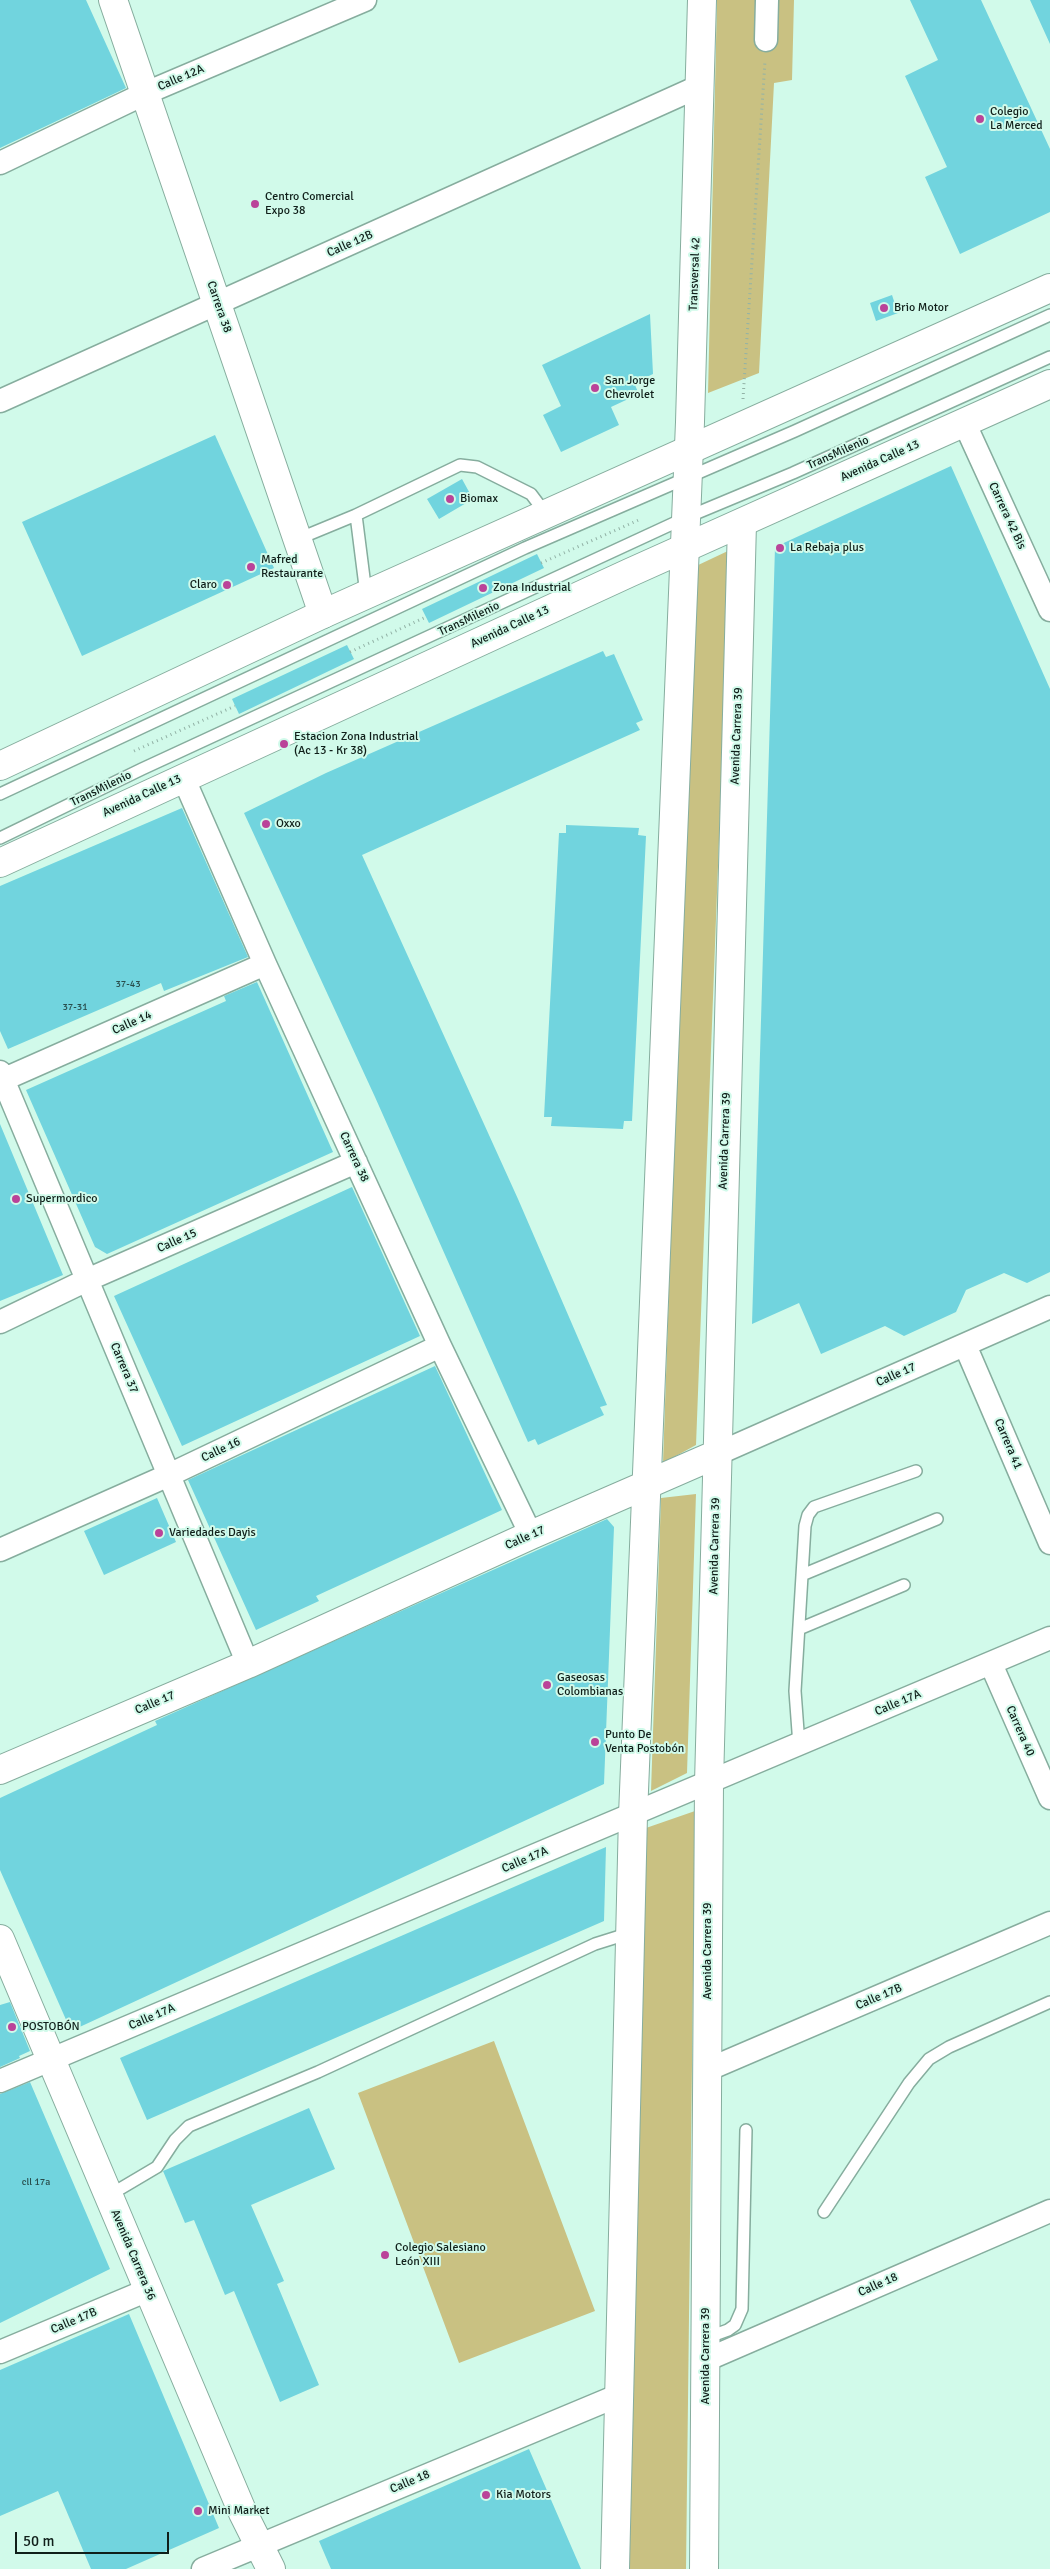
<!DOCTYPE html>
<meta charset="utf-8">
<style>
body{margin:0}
#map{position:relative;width:1050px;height:2569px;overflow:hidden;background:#d1faea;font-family:Signika,sans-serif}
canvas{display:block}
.scale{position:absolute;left:15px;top:2532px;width:154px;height:22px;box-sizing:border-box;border:2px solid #101f1a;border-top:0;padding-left:6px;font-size:15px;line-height:18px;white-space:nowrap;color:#101f1a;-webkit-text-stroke:4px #d1faea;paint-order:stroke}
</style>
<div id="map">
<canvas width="1050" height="2569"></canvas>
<div class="scale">50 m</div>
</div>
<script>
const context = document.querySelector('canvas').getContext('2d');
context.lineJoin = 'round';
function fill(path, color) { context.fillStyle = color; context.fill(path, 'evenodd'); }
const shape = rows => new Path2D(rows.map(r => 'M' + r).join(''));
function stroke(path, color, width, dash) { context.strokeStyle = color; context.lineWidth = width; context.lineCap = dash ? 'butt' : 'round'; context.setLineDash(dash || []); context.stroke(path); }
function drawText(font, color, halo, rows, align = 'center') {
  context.font = font + ' Signika,sans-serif'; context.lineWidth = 4; context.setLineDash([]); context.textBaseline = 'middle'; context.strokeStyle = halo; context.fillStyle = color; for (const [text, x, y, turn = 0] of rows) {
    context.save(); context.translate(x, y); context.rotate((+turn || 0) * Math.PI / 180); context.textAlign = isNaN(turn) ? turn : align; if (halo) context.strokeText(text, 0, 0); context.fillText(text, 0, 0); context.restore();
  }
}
const green = shape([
 [717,0,794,0,792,80,774,83,759,373,708,393],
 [730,550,696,1445,663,1463,694,567],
 [696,1494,687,1773,651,1791,661,1498],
 [695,1811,686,2569,629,2569,646,1828],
 [494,2041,595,2311,459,2363,358,2093]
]);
const building = shape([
 [0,0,86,0,126,88,0,148],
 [910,0,981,0,1050,149,1050,212,960,254,925,177,947,167,905,76,938,60],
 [1030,0,1050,0,1050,44],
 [892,295,898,313,876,321,870,303],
 [650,314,653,374,634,383,639,394,611,407,619,425,561,452,543,415,561,406,542,365],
 [215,435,274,568,82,656,22,522],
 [951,466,1050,689,1050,1272,1027,1283,1004,1273,966,1290,956,1312,904,1336,885,1326,821,1354,799,1303,752,1324,775,547],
 [462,479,473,499,439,519,427,499],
 [537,554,544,568,429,623,422,609],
 [347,645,354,659,239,714,232,699],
 [603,651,606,657,614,654,643,720,636,723,640,730,362,855,518,1199,607,1405,600,1407,604,1415,538,1445,535,1439,528,1442,375,1097,244,813,326,773],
 [182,808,248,957,164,991,161,983,8,1049,0,1031,0,886],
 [566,825,639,828,638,835,646,836,632,1121,624,1121,623,1129,551,1126,552,1117,544,1117,559,833,566,833],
 [257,982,333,1152,107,1254,95,1247,26,1090,226,1001,224,996],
 [0,1124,63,1275,0,1301],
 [352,1187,420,1336,182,1446,114,1296],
 [435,1366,502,1510,316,1596,319,1601,256,1630,188,1480],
 [157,1498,176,1542,104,1575,84,1531],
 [607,1519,614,1527,604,1784,71,2031,0,1870,0,1798,157,1725,155,1721],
 [606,1847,604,1921,147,2120,120,2058],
 [10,2002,30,2051,19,2056,20,2058,0,2067,0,2005],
 [30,2082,110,2269,0,2323,0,2094],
 [309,2108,335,2169,251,2205,284,2281,277,2284,319,2385,280,2402,234,2291,225,2295,194,2220,185,2223,163,2171],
 [129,2314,219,2528,126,2569,91,2569,58,2491,0,2516,0,2370],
 [529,2449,581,2569,331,2569,319,2541]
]);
const path = shape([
 [743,399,765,61],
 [541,563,641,519],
 [350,652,426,617],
 [134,751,235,706]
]);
const service = shape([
 [297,536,310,534,356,515],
 [366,594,356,515,460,465,477,467,531,494,546,514],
 [0,794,525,548,795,431,1050,315],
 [0,838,142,769,685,518,793,473,1050,357],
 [802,1575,937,1519],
 [799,1629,904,1585],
 [799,1745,795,1691,805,1526,808,1515,814,1507,916,1471],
 [108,2196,157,2167,175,2140,189,2126,318,2072,595,1944,630,1933],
 [824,2212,909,2083,929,2059,949,2047,1050,2002],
 [706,2338,728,2330,735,2325,742,2309,746,2130]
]);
const minor = shape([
 [766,40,767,0],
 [0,163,146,93,365,0],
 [0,401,700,86],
 [964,422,1050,610],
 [183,777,265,964,440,1346,531,1535],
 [0,1072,248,1664],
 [0,1081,265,964],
 [0,1322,87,1280,356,1162],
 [965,1345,1050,1543],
 [717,1454,1050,1307],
 [0,1550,169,1475,440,1346],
 [991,1664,1050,1798],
 [707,2070,1050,1923],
 [0,2081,1050,1638],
 [0,2352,148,2290],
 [706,2360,1050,2211],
 [203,2569,617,2396]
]);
const tertiary = shape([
 [113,0,323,614],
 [0,1770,248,1664,531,1535,717,1454],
 [615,2569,633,1815,690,422,702,0],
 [704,2569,709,1783,742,523]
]);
const secondary = shape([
 [0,1939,243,2513,271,2569]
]);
const primary = shape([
 [0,766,323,614,1050,288],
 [0,863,629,573,1050,384]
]);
const markers = [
 [980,119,5,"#ba4399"],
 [255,204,5,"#ba4399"],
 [884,308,5,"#ba4399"],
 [595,388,5,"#ba4399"],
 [450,499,5,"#ba4399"],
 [780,548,5,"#ba4399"],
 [251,567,5,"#ba4399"],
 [227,585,5,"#ba4399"],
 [483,588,5,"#ba4399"],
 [284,744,5,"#ba4399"],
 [266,824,5,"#ba4399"],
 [16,1199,5,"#ba4399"],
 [159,1533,5,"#ba4399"],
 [547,1685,5,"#ba4399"],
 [595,1742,5,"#ba4399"],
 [12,2027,5,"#ba4399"],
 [385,2255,5,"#ba4399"],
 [486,2495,5,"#ba4399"],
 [198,2511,5,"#ba4399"]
];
const numberNames = [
 ["37-43",128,984],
 ["37-31",75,1007],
 ["cll 17a",36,2182]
];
const streetNames = [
 ["Calle 12A",181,78,-23],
 ["Calle 12B",350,244,-24],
 ["Transversal 42",695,274,-88],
 ["Carrera 38",219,307,71],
 ["TransMilenio",838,453,-24],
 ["Avenida Calle 13",880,461,-24],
 ["Carrera 42 Bis",1007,516,65],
 ["TransMilenio",469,619,-25],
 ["Avenida Calle 13",510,627,-25],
 ["Avenida Carrera 39",737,736,-88],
 ["TransMilenio",101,789,-26],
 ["Avenida Calle 13",142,796,-25],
 ["Calle 14",132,1023,-24],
 ["Avenida Carrera 39",725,1141,-88],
 ["Carrera 38",354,1157,65],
 ["Calle 15",177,1241,-24],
 ["Carrera 37",124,1368,67],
 ["Calle 17",896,1375,-24],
 ["Carrera 41",1008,1444,67],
 ["Calle 16",221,1450,-25],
 ["Calle 17",525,1538,-24],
 ["Avenida Carrera 39",715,1546,-89],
 ["Calle 17",155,1703,-23],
 ["Calle 17A",898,1703,-23],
 ["Carrera 40",1020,1731,66],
 ["Calle 17A",525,1860,-23],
 ["Avenida Carrera 39",708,1951,-90],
 ["Calle 17B",879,1997,-23],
 ["Calle 17A",152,2017,-23],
 ["Avenida Carrera 36",133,2255,67],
 ["Calle 18",878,2285,-24],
 ["Calle 17B",74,2321,-23],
 ["Avenida Carrera 39",706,2356,-90],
 ["Calle 18",410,2482,-23]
];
const poiNames = [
 ["Colegio",990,112],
 ["La Merced",990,126],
 ["Centro Comercial",265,197],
 ["Expo 38",265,211],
 ["Brio Motor",894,308],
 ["San Jorge",605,381],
 ["Chevrolet",605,395],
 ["Biomax",460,499],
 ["La Rebaja plus",790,548],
 ["Mafred",261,560],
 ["Restaurante",261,574],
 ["Claro",217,585,"right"],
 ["Zona Industrial",493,588],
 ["Estacion Zona Industrial",294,737],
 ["(Ac 13 - Kr 38)",294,751],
 ["Oxxo",276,824],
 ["Supermordico",26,1199],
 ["Variedades Dayis",169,1533],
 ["Gaseosas",557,1678],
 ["Colombianas",557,1692],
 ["Punto De",605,1735],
 ["Venta Postobón",605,1749],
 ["POSTOBÓN",22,2027],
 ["Colegio Salesiano",395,2248],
 ["León XIII",395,2262],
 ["Kia Motors",496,2495],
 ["Mini Market",208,2511]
];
fill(green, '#c9c182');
fill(building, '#71d4de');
stroke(service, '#86ad9e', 14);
stroke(minor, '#86ad9e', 25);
stroke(tertiary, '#86ad9e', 30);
stroke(secondary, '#86ad9e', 30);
stroke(primary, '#86ad9e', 30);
stroke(path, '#92b2a6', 3, [1, 4]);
stroke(service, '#fff', 11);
stroke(minor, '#fff', 22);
stroke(tertiary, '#fff', 28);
stroke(secondary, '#fff', 28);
stroke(primary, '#fff', 28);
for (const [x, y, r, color] of markers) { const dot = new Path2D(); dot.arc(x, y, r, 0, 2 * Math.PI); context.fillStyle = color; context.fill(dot); stroke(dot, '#d1faea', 2); }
drawText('10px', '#284c4b', null, numberNames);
drawText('12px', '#101f1a', '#d1faea', streetNames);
drawText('12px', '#101f1a', '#d1faea', poiNames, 'left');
</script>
